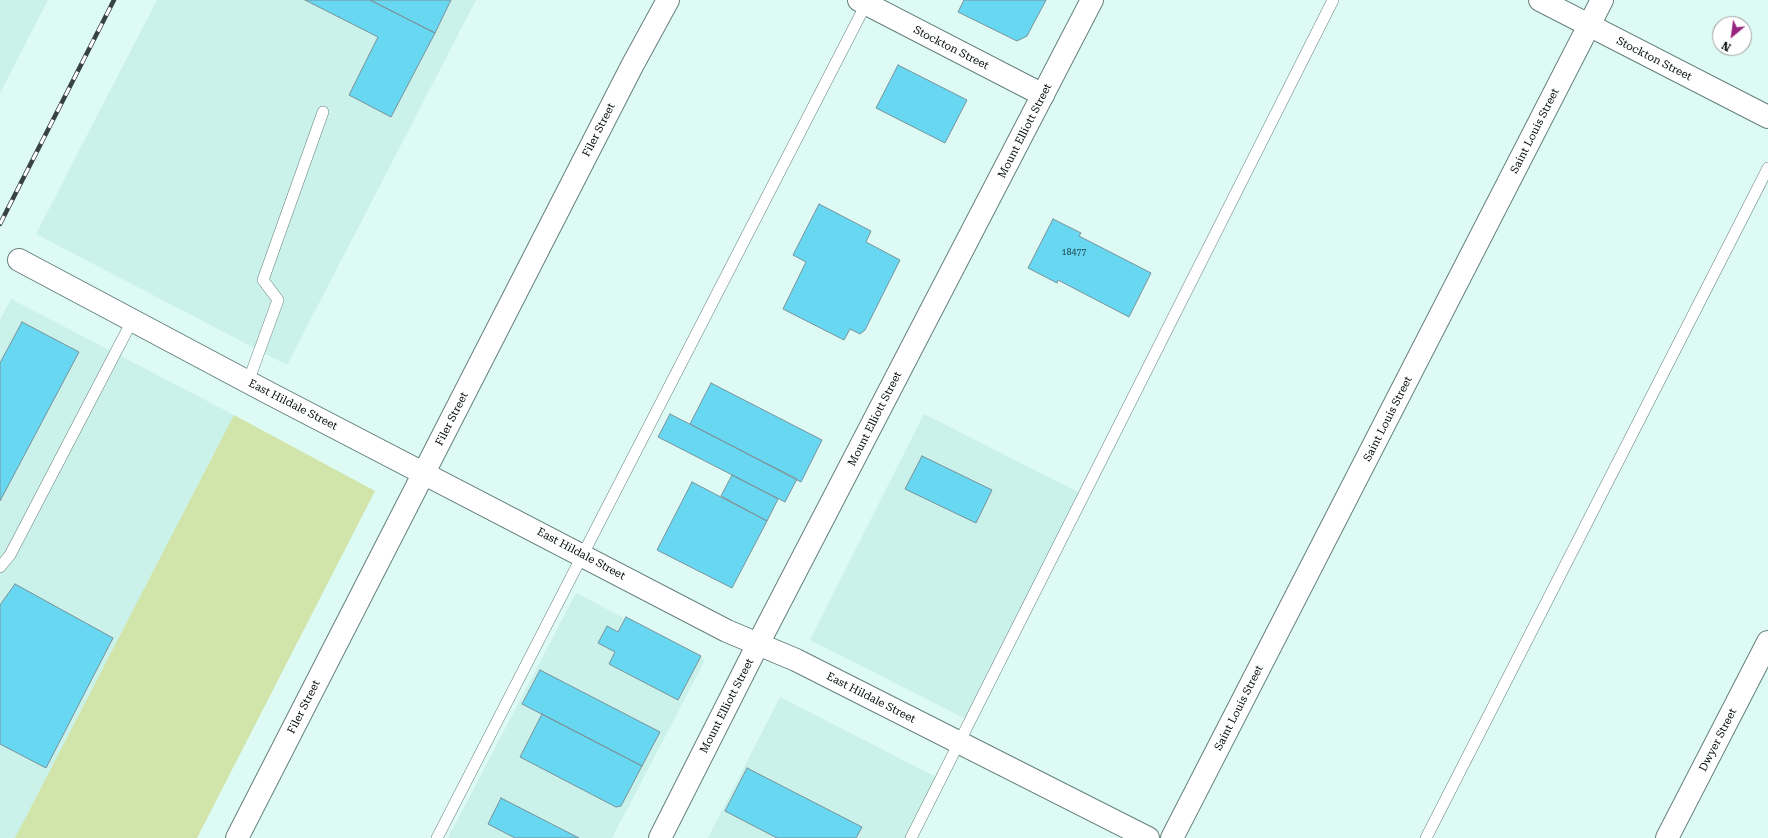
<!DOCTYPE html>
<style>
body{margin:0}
#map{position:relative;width:1768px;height:838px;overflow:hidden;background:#ddfaf5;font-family:"Roboto Serif",serif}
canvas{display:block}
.north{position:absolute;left:1712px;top:16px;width:40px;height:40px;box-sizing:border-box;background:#fff;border:1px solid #9b9f9e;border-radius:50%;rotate:209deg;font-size:11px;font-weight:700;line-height:16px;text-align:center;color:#050e0d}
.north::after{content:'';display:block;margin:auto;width:14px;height:18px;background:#99247f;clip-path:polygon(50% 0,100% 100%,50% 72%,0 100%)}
</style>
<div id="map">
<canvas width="1768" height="838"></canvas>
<div class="north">N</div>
</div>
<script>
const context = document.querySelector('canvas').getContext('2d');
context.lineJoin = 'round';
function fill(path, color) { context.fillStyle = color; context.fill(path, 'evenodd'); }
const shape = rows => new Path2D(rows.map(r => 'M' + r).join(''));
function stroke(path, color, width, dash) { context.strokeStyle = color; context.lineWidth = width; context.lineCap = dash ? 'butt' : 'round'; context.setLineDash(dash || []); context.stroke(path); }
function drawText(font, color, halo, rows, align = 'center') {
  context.font = font + ' "Roboto Serif",serif'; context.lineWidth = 3; context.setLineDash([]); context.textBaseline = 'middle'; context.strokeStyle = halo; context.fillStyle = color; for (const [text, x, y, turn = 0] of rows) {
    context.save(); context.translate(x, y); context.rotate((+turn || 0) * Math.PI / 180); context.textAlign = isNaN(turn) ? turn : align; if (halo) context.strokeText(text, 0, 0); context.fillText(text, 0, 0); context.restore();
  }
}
const built = shape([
 [0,0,48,0,0,93],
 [157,0,476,0,287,365,36,234],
 [11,299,234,415,15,838,0,838,0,320],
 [924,414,1080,493,966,719,810,640],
 [576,593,705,660,612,838,448,838],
 [780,697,936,777,905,838,708,838]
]);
const green = shape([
 [234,415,375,491,197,838,15,838]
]);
const building = shape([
 [305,0,370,0,435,33,391,117,349,95,378,37,305,0],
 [370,0,451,0,435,33,370,0],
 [964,0,1046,0,1027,36,1017,41,958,12,964,0],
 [898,65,967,100,945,143,876,108,898,65],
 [819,204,871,231,866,242,900,260,865,330,860,334,850,329,844,340,783,309,806,262,793,255,819,204],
 [1053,219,1081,233,1079,236,1151,273,1129,317,1058,280,1057,283,1028,268,1053,219],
 [22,322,79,352,0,501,0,363,22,322],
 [711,383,822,440,801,482,690,424,711,383],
 [670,414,797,479,785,502,658,437,670,414],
 [922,456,992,490,976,523,905,489,922,456],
 [732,475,778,499,767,521,721,496,732,475],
 [692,482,767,521,732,588,657,550,692,482],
 [15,584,113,638,46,768,0,744,0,605,15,584],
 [626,617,701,656,678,700,609,664,615,652,598,643,607,626,618,632,626,617],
 [540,670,660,732,642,766,522,704,540,670],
 [542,714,642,766,621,806,616,807,520,757,542,714],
 [747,768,862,827,856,838,777,838,725,811,747,768],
 [501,798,579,838,515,838,488,824,501,798]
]);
const service = shape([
 [248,382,278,300,263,280,323,112],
 [0,567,10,555,132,321],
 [437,838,866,4],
 [911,838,1333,0],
 [1426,838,1768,168]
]);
const minor = shape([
 [859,0,1043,95],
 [1540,0,1768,117],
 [19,260,265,391,727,631,796,660,1148,838],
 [237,838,632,66,668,0],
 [1172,838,1602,0],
 [1667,838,1768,642]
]);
const tertiary = shape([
 [660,838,758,644,1092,0]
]);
const rail = shape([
 [0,224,114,0]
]);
const numberNames = [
 ["18477",1074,252]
];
const streetNames = [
 ["Stockton Street",951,48,27],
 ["Stockton Street",1654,59,27],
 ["Filer Street",599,130,-63],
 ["Mount Elliott Street",1025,131,-63],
 ["Saint Louis Street",1535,131,-63],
 ["East Hildale Street",293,405,27],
 ["Filer Street",452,419,-63],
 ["Mount Elliott Street",875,419,-63],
 ["Saint Louis Street",1388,419,-63],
 ["East Hildale Street",581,554,28],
 ["East Hildale Street",871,698,27],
 ["Mount Elliott Street",727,706,-63],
 ["Filer Street",304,707,-63],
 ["Saint Louis Street",1239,708,-63],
 ["Dwyer Street",1718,740,-63]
];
fill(built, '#caf1ea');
fill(green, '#d1e4a9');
fill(building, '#67d7f2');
stroke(building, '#799399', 1);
stroke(service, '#66807c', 12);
stroke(minor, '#66807c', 24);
stroke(tertiary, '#66807c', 24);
stroke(service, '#fff', 11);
stroke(minor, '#fff', 22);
stroke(tertiary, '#fff', 22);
stroke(rail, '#364342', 4.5);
stroke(rail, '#fff', 3, [9]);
drawText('9px', '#1e4046', null, numberNames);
drawText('11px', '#050e0d', '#fff', streetNames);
</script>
